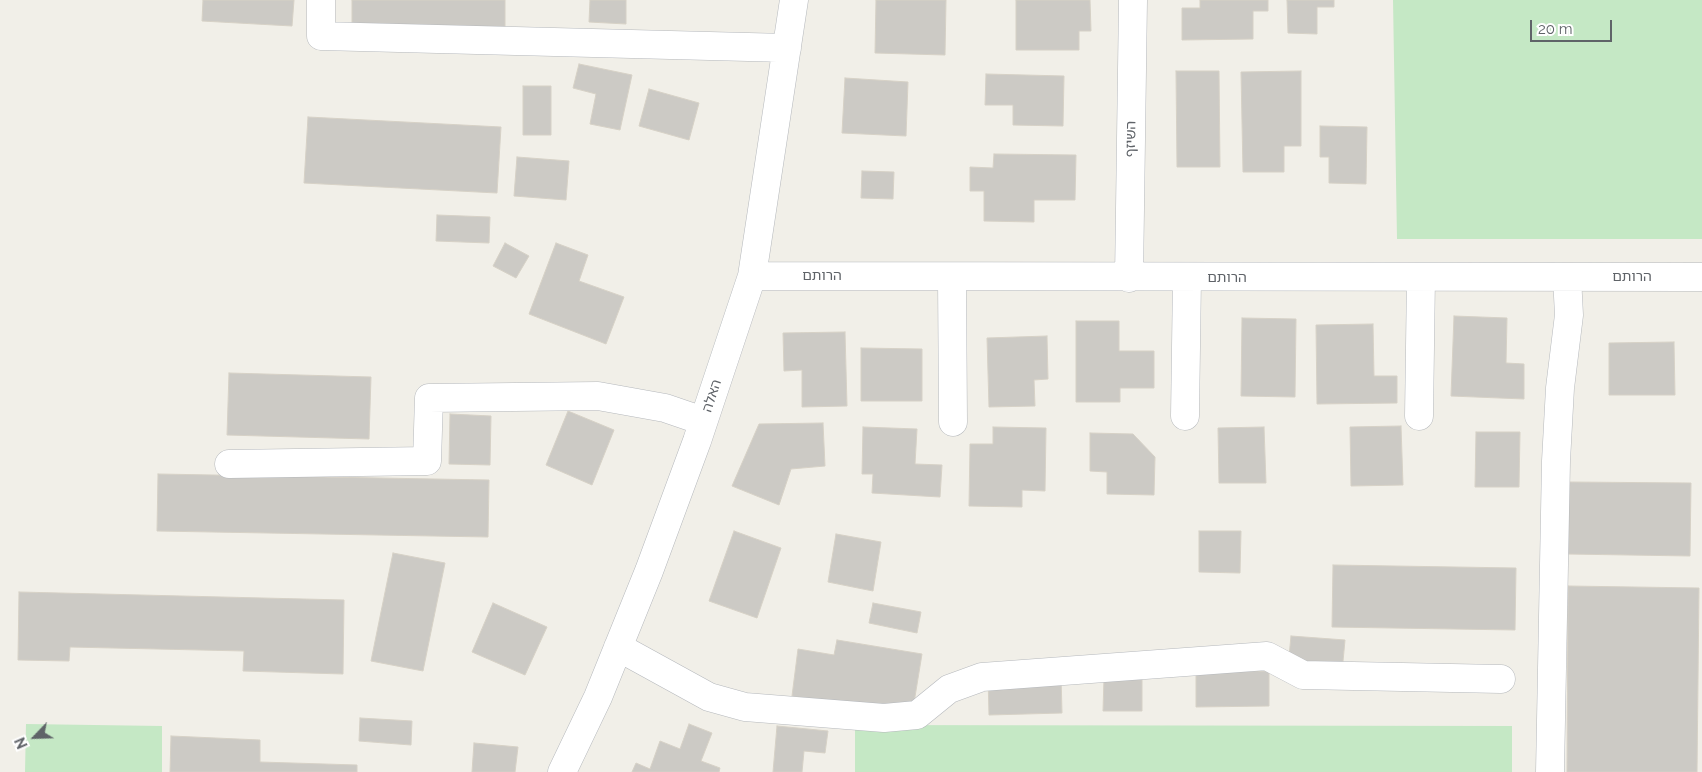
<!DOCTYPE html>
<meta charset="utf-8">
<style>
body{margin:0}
#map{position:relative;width:1702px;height:772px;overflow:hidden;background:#f1efe8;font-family:Raleway,sans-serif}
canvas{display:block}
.north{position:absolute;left:10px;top:712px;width:50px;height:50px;-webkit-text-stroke:4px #fff;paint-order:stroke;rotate:246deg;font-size:14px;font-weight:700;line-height:20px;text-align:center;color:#5f6368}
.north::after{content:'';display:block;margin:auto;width:18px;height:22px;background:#5f6368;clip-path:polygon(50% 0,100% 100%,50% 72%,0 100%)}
.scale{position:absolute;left:1530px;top:20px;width:82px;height:22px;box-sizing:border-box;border:2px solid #5f6368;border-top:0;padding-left:6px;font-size:15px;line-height:18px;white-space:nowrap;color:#5f6368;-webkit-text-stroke:4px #fff;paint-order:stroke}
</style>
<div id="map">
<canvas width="1702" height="772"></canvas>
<div class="north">N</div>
<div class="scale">20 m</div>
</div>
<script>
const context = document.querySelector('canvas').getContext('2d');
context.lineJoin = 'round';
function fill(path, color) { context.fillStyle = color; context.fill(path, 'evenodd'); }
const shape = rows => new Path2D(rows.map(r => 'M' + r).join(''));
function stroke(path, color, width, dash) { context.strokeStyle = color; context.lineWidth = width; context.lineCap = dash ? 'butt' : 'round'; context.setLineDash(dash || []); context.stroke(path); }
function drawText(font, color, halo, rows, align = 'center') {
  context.font = font + ' Raleway,"Noto Sans Hebrew",sans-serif'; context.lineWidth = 5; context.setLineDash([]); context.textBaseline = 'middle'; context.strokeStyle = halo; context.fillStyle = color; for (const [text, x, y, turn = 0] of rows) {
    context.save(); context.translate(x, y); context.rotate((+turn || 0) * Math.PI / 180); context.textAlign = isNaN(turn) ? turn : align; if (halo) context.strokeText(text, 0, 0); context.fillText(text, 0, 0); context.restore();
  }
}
const green = shape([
 [1393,0,1702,0,1702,239,1397,239],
 [26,724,162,726,162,772,25,772],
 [855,725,1512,726,1512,772,855,772]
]);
const building = shape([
 [203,0,294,0,292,26,202,21,203,0],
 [352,0,505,0,505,27,352,23,352,0],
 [590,0,626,0,626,24,589,22,590,0],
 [876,0,946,0,945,55,875,53,876,0],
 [1016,0,1090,0,1091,31,1079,31,1079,50,1016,50,1016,0],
 [1200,0,1268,0,1268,11,1253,11,1253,39,1182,40,1182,8,1200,8,1200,0],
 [1287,0,1334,0,1334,7,1317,7,1317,34,1288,33,1287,0],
 [579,64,632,75,620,130,590,124,596,94,573,88,579,64],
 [1176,71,1219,71,1220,167,1177,167,1176,71],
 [1301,71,1301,146,1284,146,1284,172,1243,172,1241,72,1301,71],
 [986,74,1064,76,1063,126,1013,125,1013,105,985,105,986,74],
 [845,78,908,82,906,136,842,133,845,78],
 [523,86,551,86,551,135,523,135,523,86],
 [649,89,699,103,689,140,639,126,649,89],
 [308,117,501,127,497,193,304,183,308,117],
 [1320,126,1367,127,1366,184,1329,183,1329,157,1320,157,1320,126],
 [994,154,1076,155,1075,200,1034,200,1034,222,984,221,984,191,970,191,970,167,993,168,994,154],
 [517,157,569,161,566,200,514,196,517,157],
 [862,171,894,172,893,199,861,198,862,171],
 [437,215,490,217,489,243,436,241,437,215],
 [505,243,529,256,516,278,493,266,505,243],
 [556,243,588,255,579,281,624,297,606,344,529,314,556,243],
 [1454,316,1507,318,1506,363,1524,364,1524,399,1451,396,1454,316],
 [1242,318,1296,319,1295,397,1241,396,1242,318],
 [1076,321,1119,321,1119,351,1154,351,1154,388,1120,388,1120,402,1076,402,1076,321],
 [1373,324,1374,376,1397,376,1397,403,1317,404,1316,325,1373,324],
 [845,332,847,406,802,407,802,370,784,371,783,333,845,332],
 [1047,336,1048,379,1034,380,1035,406,989,407,987,338,1047,336],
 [1674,342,1675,395,1609,395,1609,343,1674,342],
 [861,348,922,349,922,401,861,401,861,348],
 [229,373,371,377,369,439,227,435,229,373],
 [568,411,614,430,592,485,546,465,568,411],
 [450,414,491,416,490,465,449,464,450,414],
 [823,423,825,466,791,469,779,505,732,486,759,424,823,423],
 [1401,426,1403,485,1351,486,1350,427,1401,426],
 [863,427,917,429,915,464,942,465,940,497,872,493,873,474,862,474,863,427],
 [993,427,1046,428,1045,491,1022,490,1022,507,969,506,970,444,993,444,993,427],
 [1264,427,1266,483,1219,483,1218,428,1264,427],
 [1476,432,1520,432,1519,487,1475,487,1476,432],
 [1090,433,1133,434,1155,457,1154,495,1107,494,1107,472,1090,471,1090,433],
 [158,474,489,480,488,537,157,531,158,474],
 [1567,482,1691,483,1690,556,1567,554,1567,482],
 [734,531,781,548,757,618,709,601,734,531],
 [1199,531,1241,531,1240,573,1199,572,1199,531],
 [836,534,881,542,873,591,828,582,836,534],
 [393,553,445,563,423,671,371,661,393,553],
 [1333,565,1516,568,1515,630,1332,627,1333,565],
 [1568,586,1699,588,1697,772,1567,772,1568,586],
 [19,592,344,600,343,674,243,671,244,651,70,647,69,661,18,660,19,592],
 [493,603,547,627,525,675,472,652,493,603],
 [873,603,921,612,917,633,869,623,873,603],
 [1291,636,1345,640,1342,672,1288,667,1291,636],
 [837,640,922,654,912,715,792,696,798,649,834,655,837,640],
 [1269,671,1269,706,1196,707,1196,672,1269,671],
 [1061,675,1062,713,989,715,988,677,1061,675],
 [1104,678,1142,678,1142,711,1103,711,1104,678],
 [360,718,412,721,411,745,359,741,360,718],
 [689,724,712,733,701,761,720,768,719,772,632,772,636,763,650,769,660,741,680,749,689,724],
 [777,726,828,731,825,753,804,751,802,772,773,772,777,726],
 [171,736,260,740,260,762,357,765,357,772,170,772,171,736],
 [474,743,518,747,515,772,472,772,474,743]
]);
const minor = shape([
 [321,0,321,36,787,48],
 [752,276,1702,277],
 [952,277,953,422],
 [1129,278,1133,0],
 [1185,416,1187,278],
 [1419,416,1421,277],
 [229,464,427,461,429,398,598,396,665,408,703,421],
 [618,647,709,697,745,707,884,718,917,715,949,689,982,677,1267,656,1303,675,1501,679],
 [562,772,598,697,649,571,697,441,752,276,794,0],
 [1550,772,1556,461,1560,388,1569,315,1567,277]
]);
const streetNames = [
 ["השיזף",1131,139,-89],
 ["הרותם",822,276],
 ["הרותם",1632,277],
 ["הרותם",1227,278],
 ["האלה",712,396,-72]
];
fill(green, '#c5e8c5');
fill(building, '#cccac5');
stroke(building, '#d6d1c6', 1);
stroke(minor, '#b5b8bc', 29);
stroke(minor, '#fff', 28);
drawText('14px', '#5f6368', '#fff', streetNames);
</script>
